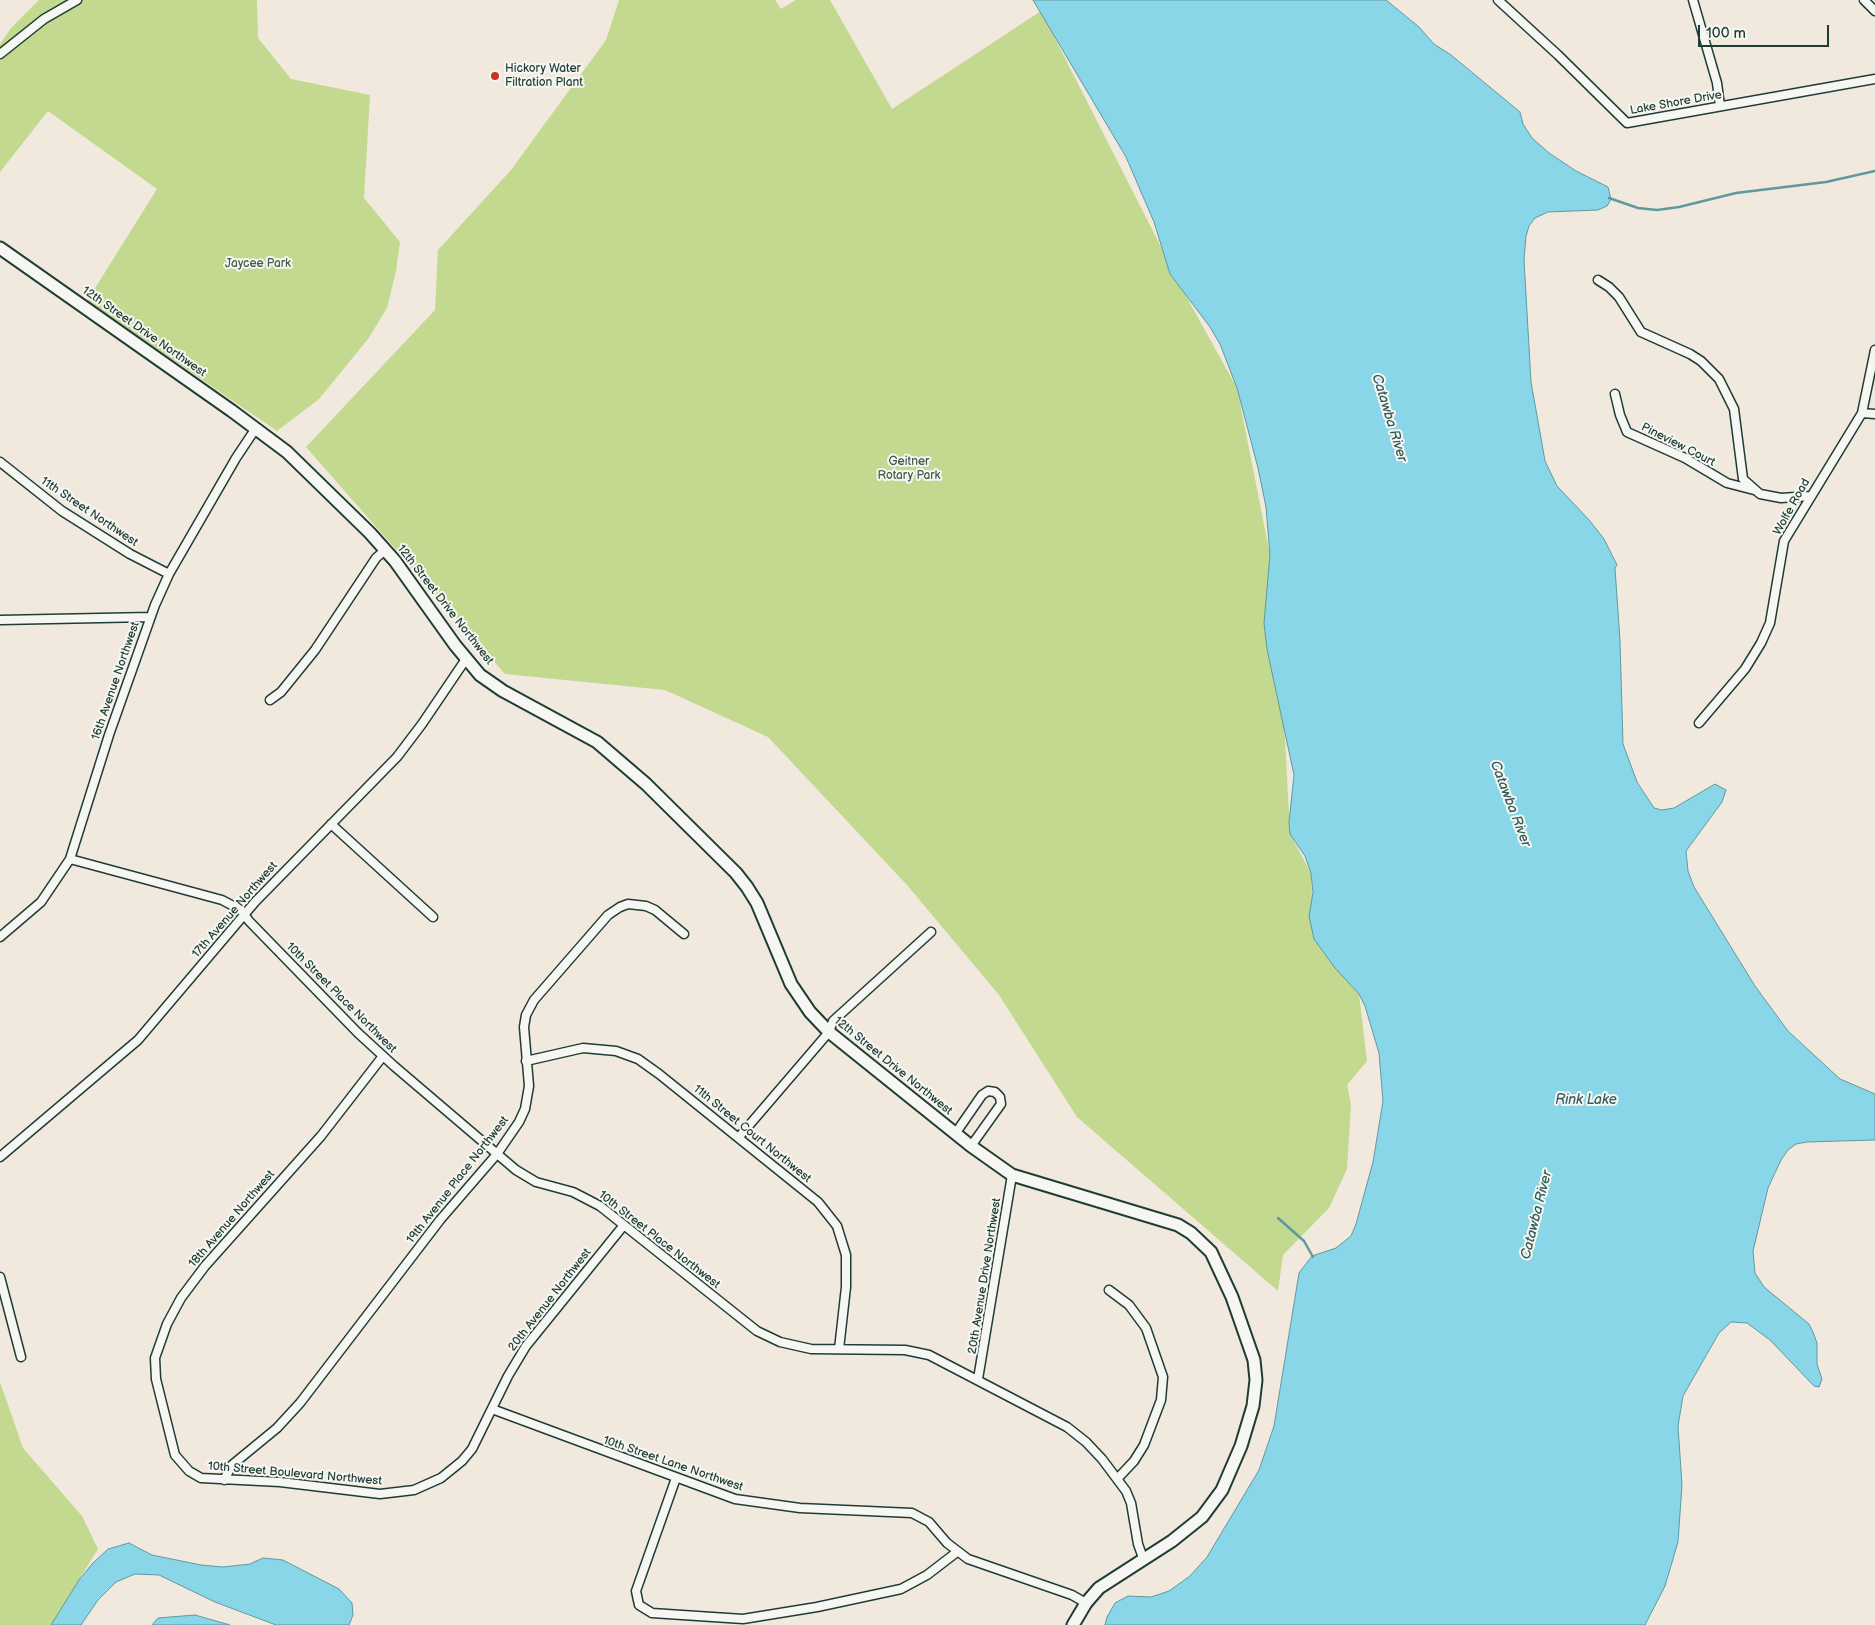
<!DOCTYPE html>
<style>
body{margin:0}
#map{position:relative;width:1875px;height:1625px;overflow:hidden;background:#f1e9de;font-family:"Balsamiq Sans",sans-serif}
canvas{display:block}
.scale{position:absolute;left:1698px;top:25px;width:131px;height:22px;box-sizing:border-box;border:2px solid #1f3d34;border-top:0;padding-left:6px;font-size:15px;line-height:18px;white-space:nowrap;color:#1f3d34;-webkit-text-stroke:4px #f6f6f2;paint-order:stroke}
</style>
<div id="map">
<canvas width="1875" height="1625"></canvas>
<div class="scale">100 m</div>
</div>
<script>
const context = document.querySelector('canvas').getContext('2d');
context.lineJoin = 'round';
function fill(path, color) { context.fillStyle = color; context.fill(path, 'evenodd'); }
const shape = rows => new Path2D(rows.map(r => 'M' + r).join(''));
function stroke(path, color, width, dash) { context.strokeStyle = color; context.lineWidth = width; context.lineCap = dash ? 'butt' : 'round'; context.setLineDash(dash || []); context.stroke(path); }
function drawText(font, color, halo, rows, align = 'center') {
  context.font = font + ' "Balsamiq Sans",sans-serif'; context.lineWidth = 4; context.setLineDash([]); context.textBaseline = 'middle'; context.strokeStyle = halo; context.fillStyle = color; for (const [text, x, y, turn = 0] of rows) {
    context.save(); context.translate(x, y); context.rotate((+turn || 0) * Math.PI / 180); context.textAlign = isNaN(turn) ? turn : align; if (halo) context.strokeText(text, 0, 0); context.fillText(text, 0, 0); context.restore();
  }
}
const green = shape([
 [39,0,257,0,258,38,291,79,370,95,364,198,400,242,396,271,387,308,368,339,319,399,277,431,87,301,157,189,48,111,0,172,0,44,11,28],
 [619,0,775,0,781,9,796,0,830,0,892,109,1041,11,1186,296,1237,388,1270,555,1267,649,1284,720,1290,834,1311,873,1314,939,1359,994,1367,1061,1347,1085,1351,1104,1347,1169,1329,1208,1283,1255,1278,1291,1077,1117,999,995,907,885,768,737,665,690,505,674,306,447,435,310,438,250,511,170,606,40],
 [0,1382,23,1448,82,1516,98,1549,51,1625,0,1625]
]);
const water = shape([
 [1033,0,1386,0,1419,27,1434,44,1451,55,1520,112,1523,124,1532,138,1549,153,1576,171,1608,187,1611,199,1607,206,1598,210,1548,212,1535,218,1529,226,1526,236,1524,260,1531,382,1545,461,1557,486,1590,521,1604,539,1617,565,1615,568,1620,641,1623,744,1637,782,1654,808,1662,810,1674,808,1715,784,1726,790,1722,802,1686,851,1688,871,1694,887,1755,986,1788,1031,1840,1079,1875,1094,1875,1140,1807,1142,1796,1144,1788,1150,1781,1160,1768,1188,1753,1251,1755,1273,1764,1287,1809,1324,1813,1332,1817,1343,1817,1364,1822,1379,1819,1387,1814,1386,1770,1340,1747,1323,1731,1322,1719,1333,1683,1396,1678,1426,1682,1485,1678,1542,1665,1586,1645,1625,1105,1625,1107,1617,1115,1603,1128,1596,1151,1597,1169,1591,1190,1576,1207,1557,1259,1470,1274,1426,1299,1273,1312,1256,1336,1248,1351,1236,1356,1224,1373,1162,1383,1101,1379,1053,1365,1006,1359,994,1335,968,1314,939,1309,916,1313,893,1311,873,1305,856,1290,834,1289,822,1294,775,1267,649,1264,623,1270,555,1266,507,1258,468,1237,388,1220,344,1210,327,1170,274,1154,222,1126,157,1033,0],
 [129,1543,152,1555,201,1565,223,1567,250,1564,263,1558,283,1560,339,1589,352,1603,353,1615,349,1625,276,1625,215,1602,159,1575,135,1574,116,1582,98,1600,81,1625,51,1625,79,1580,92,1564,108,1549,129,1543],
 [195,1615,230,1625,152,1625,158,1618,195,1615]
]);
const stream = shape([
 [1609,198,1638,208,1657,210,1679,207,1736,193,1826,182,1875,171],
 [1278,1218,1304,1241,1313,1257]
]);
const street = shape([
 [1498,0,1558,55,1627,123,1875,79],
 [1693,0,1717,83,1720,106],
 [1864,0,1875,11],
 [0,54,44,19,77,0],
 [1598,280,1609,287,1619,297,1641,332,1690,354,1701,361,1719,379,1734,409,1743,479,1760,494,1781,498,1810,496],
 [1615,394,1620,415,1627,432,1685,458,1727,483,1754,490],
 [1862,413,1875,414],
 [0,462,62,511,130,554,169,574],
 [0,620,150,617],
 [270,700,281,692,315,650,376,558,385,550],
 [1699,723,1745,669,1761,643,1770,623,1784,541,1862,413,1875,350],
 [331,824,433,917],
 [70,859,222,900,241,910,249,921,358,1033,394,1066,516,1170,536,1182,573,1192,600,1206,757,1331,780,1342,811,1349,905,1350,929,1355,1067,1427,1086,1442,1102,1459,1126,1491,1131,1503,1138,1544,1143,1558],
 [0,937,41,902,70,859,109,735,155,605,169,574,236,458,256,428],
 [383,1056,321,1136,205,1266,181,1298,167,1324,155,1358,156,1379,175,1455,189,1471,201,1478,280,1482,380,1494,414,1490,441,1478,462,1461,472,1449,508,1376,526,1346,624,1225],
 [526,1061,583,1048,616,1051,638,1059,659,1074,818,1202,837,1226,846,1255,846,1287,839,1349],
 [955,1134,982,1095,988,1091,995,1092,1000,1097,1001,1104,971,1146],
 [739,1137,829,1032,833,1021,931,932],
 [0,1157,138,1040,255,902,397,757,422,724,466,659],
 [0,1277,21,1357],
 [1109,1290,1129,1305,1146,1328,1163,1377,1161,1400,1144,1445,1134,1461,1118,1478],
 [978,1379,1012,1175],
 [492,1409,735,1499,800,1508,912,1513,929,1522,947,1543,968,1559,1072,1595,1086,1603],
 [676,1478,636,1591,639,1605,652,1613,743,1619,817,1607,901,1589,927,1575,957,1552],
 [224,1480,232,1465,277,1428,300,1403,440,1220,497,1154,519,1122,525,1109,529,1086,524,1027,526,1015,534,1000,608,915,620,907,628,904,646,906,655,910,684,934]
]);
const secondary = shape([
 [0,248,232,411,287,452,370,533,395,561,455,645,480,675,503,691,597,742,646,784,736,873,747,887,757,903,791,984,810,1012,829,1032,971,1146,1012,1175,1178,1225,1191,1233,1211,1252,1232,1297,1254,1360,1256,1380,1253,1406,1241,1446,1222,1490,1202,1517,1172,1541,1099,1588,1086,1603,1073,1625]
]);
const markers = [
 [495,76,5,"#c8321e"]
];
const poiNames = [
 ["Hickory Water",505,69],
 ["Filtration Plant",505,83]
];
const streetNames = [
 ["Lake Shore Drive",1676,103,-10],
 ["12th Street Drive Northwest",144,332,35],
 ["Pineview Court",1678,445,27],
 ["Wolfe Road",1792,507,-61],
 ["11th Street Northwest",89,512,34],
 ["12th Street Drive Northwest",445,605,52],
 ["16th Avenue Northwest",116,681,-71],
 ["17th Avenue Northwest",235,910,-49],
 ["10th Street Place Northwest",341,998,45],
 ["12th Street Drive Northwest",893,1066,39],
 ["11th Street Court Northwest",752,1134,39],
 ["19th Avenue Place Northwest",458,1180,-52],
 ["18th Avenue Northwest",232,1219,-49],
 ["10th Street Place Northwest",659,1240,38],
 ["20th Avenue Drive Northwest",985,1276,-81],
 ["20th Avenue Northwest",550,1300,-52],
 ["10th Street Lane Northwest",673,1464,19],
 ["10th Street Boulevard Northwest",295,1474,5]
];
const parkNames = [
 ["Jaycee Park",258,264],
 ["Geitner",909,462],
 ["Rotary Park",909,476]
];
const waterNames = [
 ["Catawba River",1389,418,73],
 ["Catawba River",1510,804,69],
 ["Rink Lake",1586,1100],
 ["Catawba River",1537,1215,-76]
];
fill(green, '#c2d98f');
fill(water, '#89d6e8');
stroke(water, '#5f99a0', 1);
stroke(stream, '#5f99a0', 2.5);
stroke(street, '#1f3d34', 11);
stroke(secondary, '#1f3d34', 15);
stroke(street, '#f6f6f2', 8);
stroke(secondary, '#f6f6f2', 11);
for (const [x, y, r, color] of markers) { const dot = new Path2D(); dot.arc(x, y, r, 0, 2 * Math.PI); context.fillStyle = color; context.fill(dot); stroke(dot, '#f6f6f2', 2); }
drawText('12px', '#1f3d34', '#f6f6f2', poiNames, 'left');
drawText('12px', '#1f3d34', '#f6f6f2', streetNames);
drawText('12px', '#405c46', '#f6f6f2', parkNames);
drawText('italic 14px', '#345c58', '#f6f6f2', waterNames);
</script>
